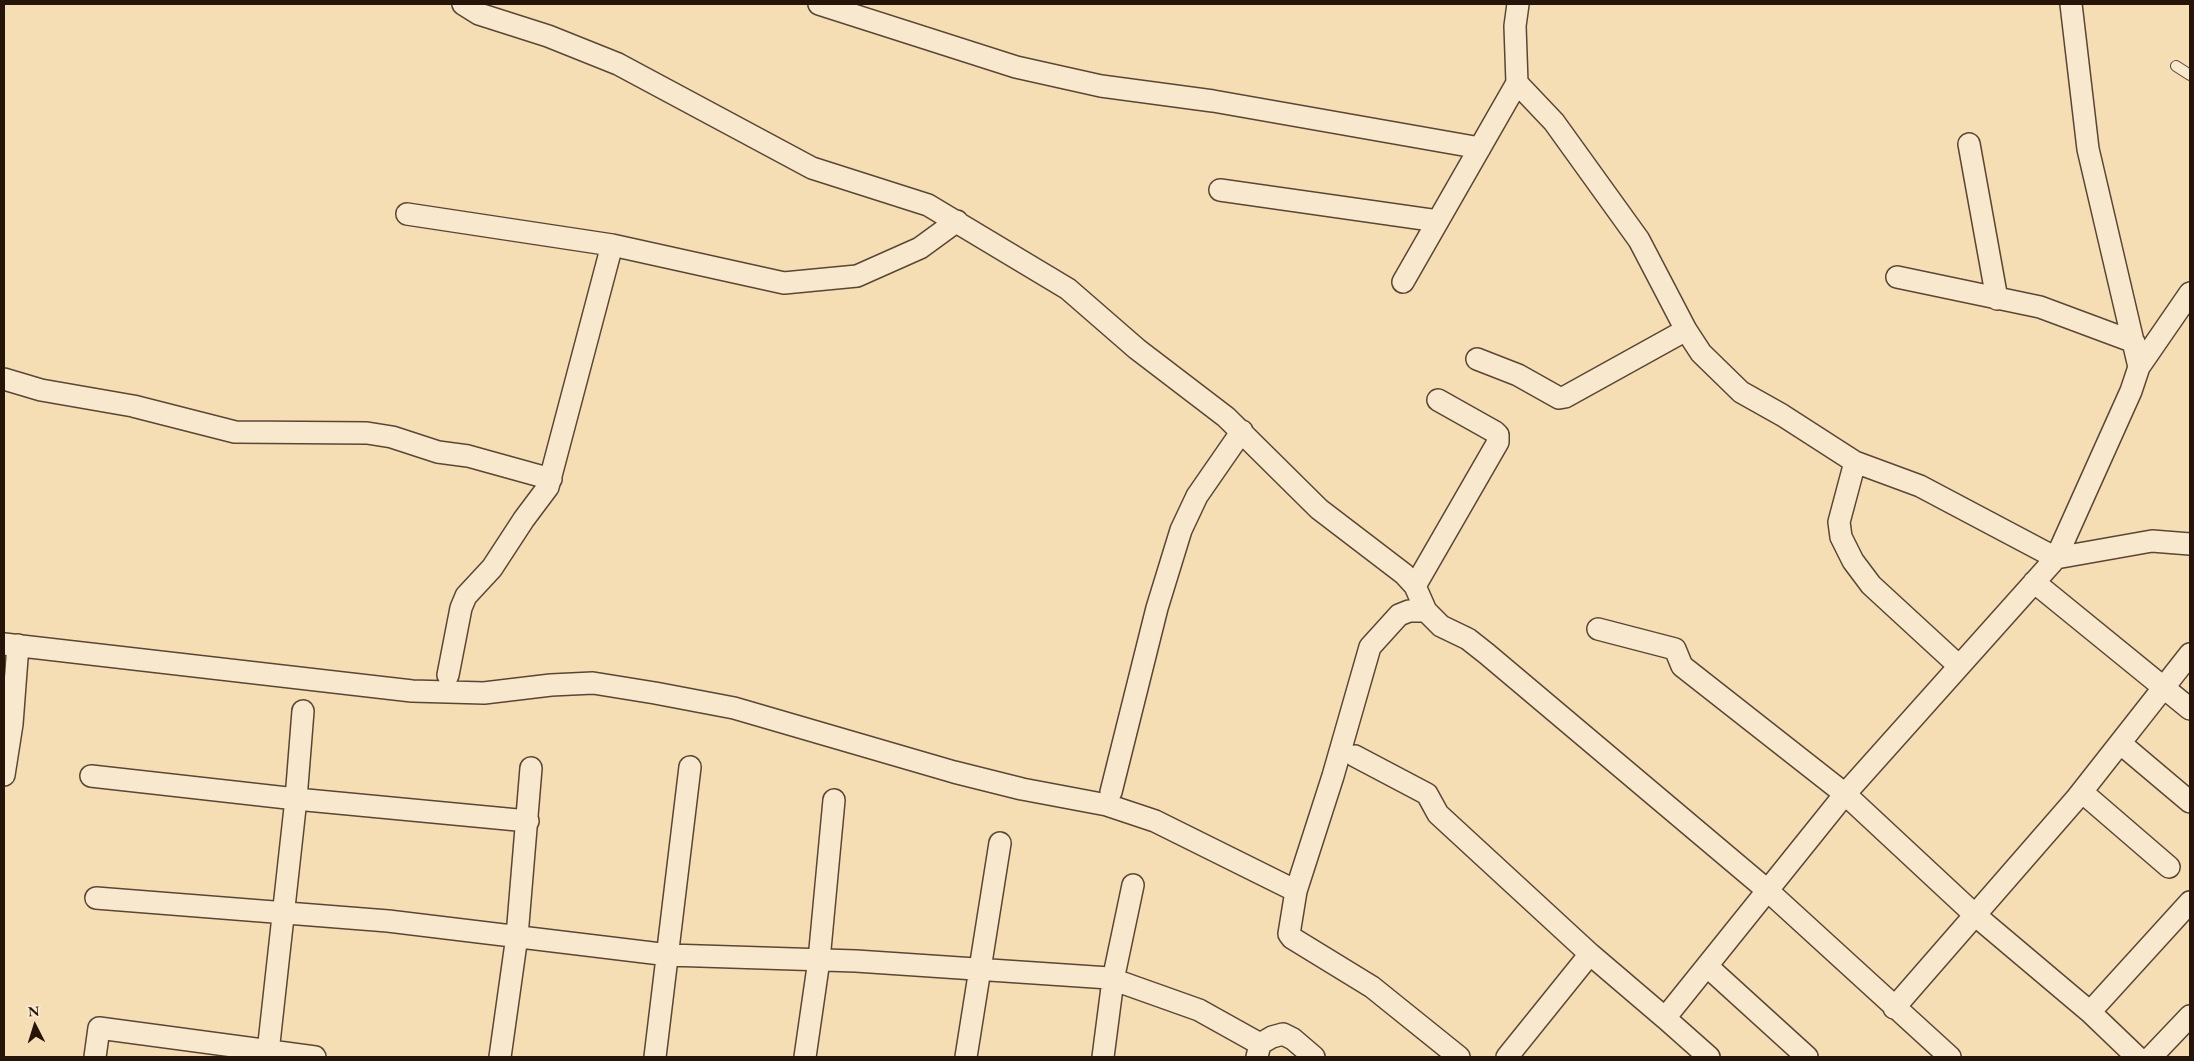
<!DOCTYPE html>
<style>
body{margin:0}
#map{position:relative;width:2194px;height:1061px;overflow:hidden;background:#f5ddb4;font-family:"EB Garamond",serif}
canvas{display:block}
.frame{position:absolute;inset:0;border:5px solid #271409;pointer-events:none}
.north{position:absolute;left:10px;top:1001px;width:50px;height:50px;-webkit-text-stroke:4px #f8e9ce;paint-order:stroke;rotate:355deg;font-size:14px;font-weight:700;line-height:20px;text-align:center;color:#271409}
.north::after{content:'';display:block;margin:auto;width:18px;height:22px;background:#271409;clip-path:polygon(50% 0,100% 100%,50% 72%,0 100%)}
</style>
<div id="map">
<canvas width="2194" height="1061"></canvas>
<div class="frame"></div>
<div class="north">N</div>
</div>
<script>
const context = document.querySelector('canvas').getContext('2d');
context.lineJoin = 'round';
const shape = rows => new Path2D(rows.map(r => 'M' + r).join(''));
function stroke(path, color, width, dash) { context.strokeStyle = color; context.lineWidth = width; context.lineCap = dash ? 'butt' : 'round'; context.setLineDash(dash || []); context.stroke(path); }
const service = shape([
 [2176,66,2190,75]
]);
const minor = shape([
 [463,4,479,14,548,36,618,64,812,168,928,205,1068,289,1137,349,1226,417,1319,509,1404,574,1415,586,1426,611,1441,626,1468,639,1487,654,1767,890,1950,1057],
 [819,4,1016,67,1101,86,1213,101,1480,148],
 [1518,4,1515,26,1517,83,1554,122,1639,240,1686,330,1701,353,1741,392,1782,415,1855,462,1920,486,2056,558,2152,541,2190,544],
 [1969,144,1997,299],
 [1220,190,1438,221],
 [407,214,612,245,784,283,857,276,920,248,957,221],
 [1897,277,2040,307,2134,342],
 [1403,282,1517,83],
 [1477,359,1518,375,1559,398,1565,397,1686,330],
 [2139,367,2190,293],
 [4,379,41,390,133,406,235,432,367,433,392,437,438,452,468,456,551,479],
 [1855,462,1839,522,1841,537,1853,561,1871,585,1959,666],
 [2034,582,2190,709],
 [1415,586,1498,442,1498,435,1495,432,1438,400],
 [1426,611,1409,611,1399,615,1370,647,1333,776,1296,891,1289,934,1292,938,1372,987,1459,1057],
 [1598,629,1675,649,1682,666,1845,794,1975,915,2090,1012,2137,1057],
 [4,644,412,691,484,693,551,685,593,683,655,693,734,708,954,772,1022,789,1107,805,1155,821,1296,891],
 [448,675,461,608,466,596,492,568,524,519,548,487,612,245],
 [2120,743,2190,802],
 [1355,756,1427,794,1438,814,1590,954],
 [4,775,12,724,18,645],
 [91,776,296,799,528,821],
 [1111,792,1157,608,1181,530,1197,496,1242,431],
 [2082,792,2169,867],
 [96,898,388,921,669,955,856,961,1109,978,1199,1010,1260,1044],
 [1708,967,1807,1057],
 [1894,1008,2076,799,2190,654],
 [2090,1012,2190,902],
 [1665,1018,1709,1057],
 [268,1052,296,799,303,711],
 [95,1057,99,1028,315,1057],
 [500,1057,517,936,531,768],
 [655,1057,690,767],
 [805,1057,819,960,834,800],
 [966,1057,1000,843],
 [1103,1057,1113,980,1133,885],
 [1257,1057,1260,1044,1272,1037,1283,1034,1293,1039,1314,1057],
 [1507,1057,1590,954,1665,1018,1845,794,2056,558,2131,391,2139,367,2088,149,2071,4],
 [2151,1057,2190,1016]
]);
stroke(service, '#5a4634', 12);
stroke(minor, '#5a4634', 24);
stroke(service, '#f8e9ce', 10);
stroke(minor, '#f8e9ce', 21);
</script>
